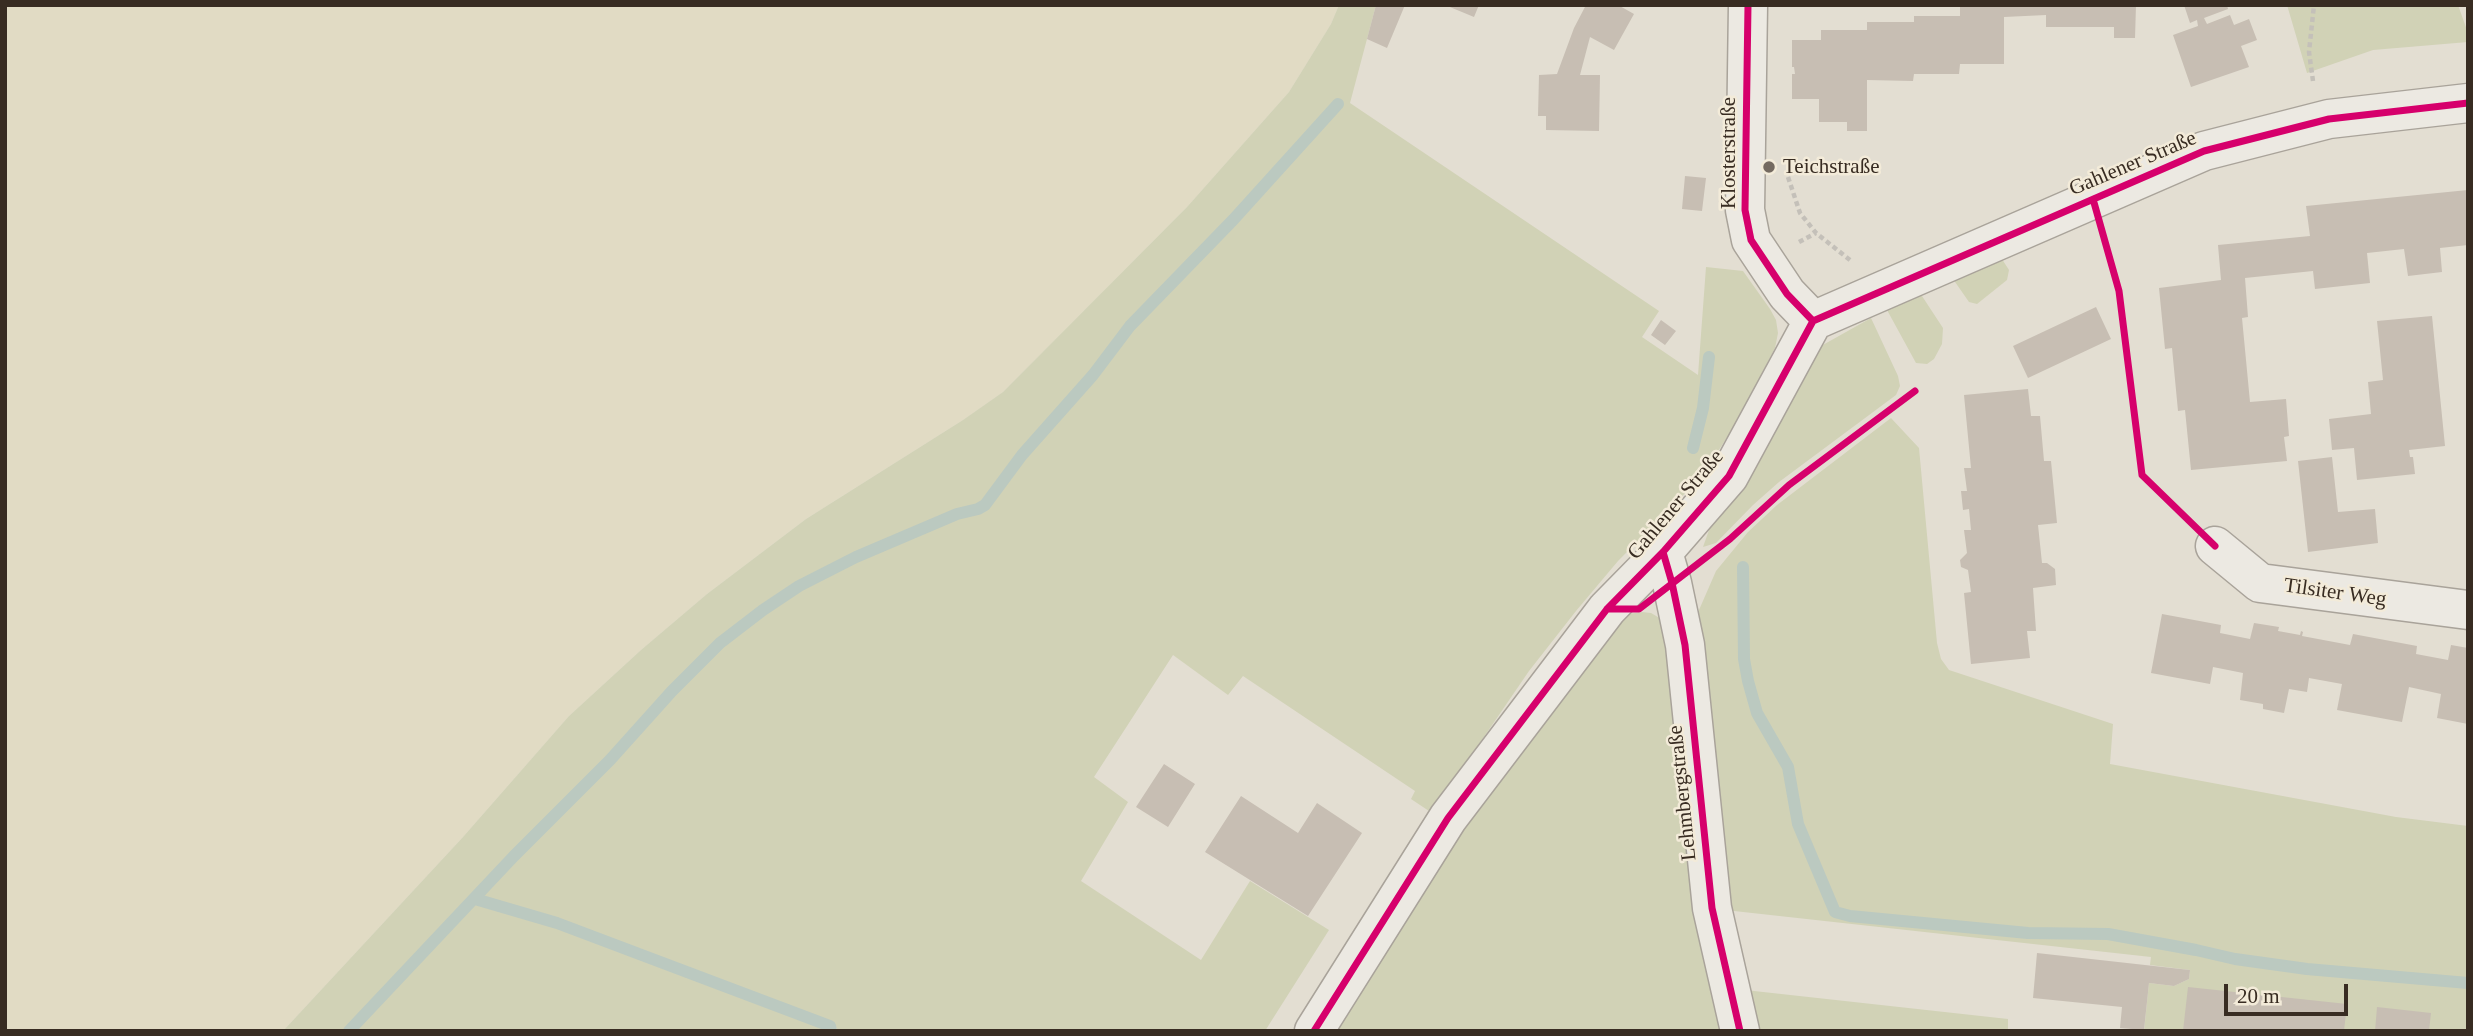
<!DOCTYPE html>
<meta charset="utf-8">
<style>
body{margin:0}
#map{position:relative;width:2473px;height:1036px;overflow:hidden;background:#e3ded2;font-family:Georgia,serif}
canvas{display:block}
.frame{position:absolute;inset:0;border:7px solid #382c22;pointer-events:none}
.scale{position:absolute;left:2224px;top:984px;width:124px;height:32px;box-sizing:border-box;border:4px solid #382c22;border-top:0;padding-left:9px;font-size:21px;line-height:24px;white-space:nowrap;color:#382c22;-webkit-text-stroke:5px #f3ebd9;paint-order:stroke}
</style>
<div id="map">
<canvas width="2473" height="1036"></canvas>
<div class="frame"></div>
<div class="scale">20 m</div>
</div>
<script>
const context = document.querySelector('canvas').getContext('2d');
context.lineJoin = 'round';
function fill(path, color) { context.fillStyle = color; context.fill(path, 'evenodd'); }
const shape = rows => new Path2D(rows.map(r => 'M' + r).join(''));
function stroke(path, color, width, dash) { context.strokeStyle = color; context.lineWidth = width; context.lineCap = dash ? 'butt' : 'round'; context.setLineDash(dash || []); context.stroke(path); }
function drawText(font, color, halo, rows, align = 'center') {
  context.font = font + ' Georgia,serif'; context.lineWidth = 5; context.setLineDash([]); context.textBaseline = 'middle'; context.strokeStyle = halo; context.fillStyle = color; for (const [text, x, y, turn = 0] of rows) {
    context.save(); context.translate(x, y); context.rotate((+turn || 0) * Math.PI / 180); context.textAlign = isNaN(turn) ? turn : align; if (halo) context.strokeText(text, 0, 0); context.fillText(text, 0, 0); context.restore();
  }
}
const farmland = shape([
 [5,5,1339,5,1331,24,1289,92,1187,207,1003,392,963,420,806,519,707,594,641,650,569,716,463,837,283,1031,5,1031]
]);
const green = shape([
 [1339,5,1376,5,1350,103,1659,311,1642,337,1698,375,1706,267,1743,271,1770,309,1776,320,1778,333,1775,348,1737,422,1702,476,1618,561,1576,611,1529,671,1432,813,1411,799,1415,791,1243,676,1228,695,1173,655,1094,777,1128,802,1081,881,1201,960,1250,881,1329,930,1265,1031,840,1031,836,1028,835,1031,283,1031,463,837,569,716,641,650,707,594,806,519,963,420,1003,392,1187,207,1289,92,1331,24],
 [2287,5,2458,5,2468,33,2468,42,2373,50,2307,73],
 [2000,256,2009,270,2007,280,1977,304,1969,302,1953,279],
 [1920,293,1943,328,1942,344,1934,359,1927,364,1916,363,1887,310],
 [1871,318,1898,376,1900,386,1896,395,1779,482,1753,505,1716,543,1703,547,1714,516,1811,359,1821,346],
 [1891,418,1919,448,1937,643,1941,659,1949,670,2113,724,2110,764,2396,817,2468,826,2468,1031,2144,1031,2149,983,2174,986,2189,979,2190,970,2150,965,2151,957,1725,910,1696,630,1699,610,1716,571,1748,532,1777,505],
 [1642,612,1651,613,1663,620,1727,1031,1337,1031,1479,806,1564,686,1628,614],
 [1745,990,2008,1019,2008,1031,1754,1031]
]);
const stream = shape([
 [1693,448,1703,408,1709,357],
 [1743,567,1744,659,1748,681,1757,713,1788,767,1798,824,1835,912,1850,916,2028,933,2108,934,2196,950,2235,959,2307,969,2468,983],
 [475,899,557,923,830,1026,831,1031],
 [349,1031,514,856,610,760,672,691,720,643,763,610,799,586,856,557,957,514,978,509,985,505,1022,455,1093,375,1130,326,1233,220,1338,104]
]);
const building = shape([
 [1376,5,1405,5,1387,48,1367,39],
 [1445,5,1479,5,1474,17],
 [1586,5,1618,5,1634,14,1614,50,1590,37,1580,75,1600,75,1599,131,1546,130,1546,116,1538,116,1539,75,1557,74,1574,28],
 [2004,5,2136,5,2135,38,2114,38,2114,27,2046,27,2046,15,2004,17,2004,64,1960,64,1959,74,1914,74,1913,81,1867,80,1867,131,1847,131,1847,122,1819,122,1819,99,1792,99,1792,74,1795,74,1794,67,1792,67,1792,40,1821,40,1821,30,1867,30,1867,22,1914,22,1914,16,1960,16,1960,7],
 [2184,5,2227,5,2228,9,2204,18,2207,24,2230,15,2234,25,2249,19,2257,40,2241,46,2249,67,2191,87,2173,35,2198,26,2197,20,2190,23],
 [1685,176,1706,178,1702,211,1682,209],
 [2468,190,2468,245,2440,248,2442,272,2408,276,2404,249,2367,253,2370,283,2315,289,2313,271,2245,278,2248,317,2242,318,2250,402,2286,399,2289,436,2284,437,2287,461,2191,470,2185,410,2178,411,2172,348,2165,349,2159,288,2221,280,2218,245,2310,236,2306,206],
 [2096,307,2111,339,2028,378,2013,346],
 [2432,316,2445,446,2409,450,2410,457,2413,457,2415,474,2357,480,2354,448,2332,450,2329,419,2371,414,2368,382,2383,380,2377,321],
 [1661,320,1676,331,1665,345,1651,335],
 [2028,389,2031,416,2040,416,2044,461,2051,461,2057,523,2038,525,2042,563,2047,563,2055,569,2056,585,2033,588,2036,631,2027,631,2030,658,1971,664,1964,593,1971,592,1968,570,1961,567,1960,560,1967,553,1964,530,1971,530,1969,509,1963,510,1961,491,1967,491,1964,468,1971,468,1964,395],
 [2332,457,2338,512,2375,509,2378,543,2308,552,2298,461],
 [2162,614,2221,625,2220,633,2250,639,2254,623,2279,627,2278,631,2300,635,2301,631,2303,632,2302,636,2350,645,2353,634,2417,646,2416,654,2448,660,2451,645,2468,648,2468,724,2437,718,2441,694,2409,687,2402,722,2337,710,2342,684,2309,678,2307,692,2289,689,2284,713,2263,709,2263,704,2240,700,2243,673,2213,667,2210,684,2151,673],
 [1164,764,1195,784,1168,827,1136,807],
 [1241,796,1298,833,1317,803,1362,833,1308,916,1205,852],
 [2037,953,2190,970,2189,979,2174,986,2149,983,2144,1030,2120,1028,2122,1007,2033,998],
 [2188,987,2347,1004,2344,1031,2183,1031],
 [2377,1007,2431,1013,2429,1031,2375,1031]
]);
const path = shape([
 [2313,81,2309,52,2314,5],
 [1788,177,1800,213,1816,233,1850,260],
 [1799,242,1816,233]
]);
const minor = shape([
 [1748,5,1745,210,1751,240,1787,294,1813,321],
 [2215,546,2260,583,2468,610],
 [1663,552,1672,583,1685,645,1712,908,1740,1031],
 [1314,1031,1448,818,1607,609,1663,552,1729,476,1813,321,2204,151,2329,119,2468,103]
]);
const cycleway = shape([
 [1748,5,1745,210,1751,240,1787,294,1813,321],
 [2093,199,2119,291,2142,475,2215,546],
 [1663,552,1672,583,1685,645,1712,908,1740,1031],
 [1607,609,1639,609,1730,539,1789,485,1915,391],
 [1314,1031,1448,818,1607,609,1663,552,1729,476,1813,321,2204,151,2329,119,2468,103]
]);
const markers = [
 [1769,167,7,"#746a60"]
];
const streetNames = [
 ["Klosterstraße",1729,153,-90],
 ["Gahlener Straße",2133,164,-23],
 ["Gahlener Straße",1676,505,-50],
 ["Tilsiter Weg",2335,593,8],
 ["Lehmbergstraße",1683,793,-96]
];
const poiNames = [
 ["Teichstraße",1783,167]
];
fill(farmland, '#e1dbc4');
fill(green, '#d1d2b6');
stroke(stream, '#bbc9c0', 12);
fill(building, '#c7beb3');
stroke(minor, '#a9a39a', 41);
stroke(path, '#c4c0b9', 4.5, [5, 3.5]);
stroke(minor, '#ece9e2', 38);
stroke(cycleway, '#d6006c', 7);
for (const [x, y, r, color] of markers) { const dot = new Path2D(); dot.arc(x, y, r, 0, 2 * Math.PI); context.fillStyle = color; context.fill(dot); stroke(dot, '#f3ebd9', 2.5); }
drawText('21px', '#382c22', '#f3ebd9', streetNames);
drawText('21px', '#382c22', '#f3ebd9', poiNames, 'left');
</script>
